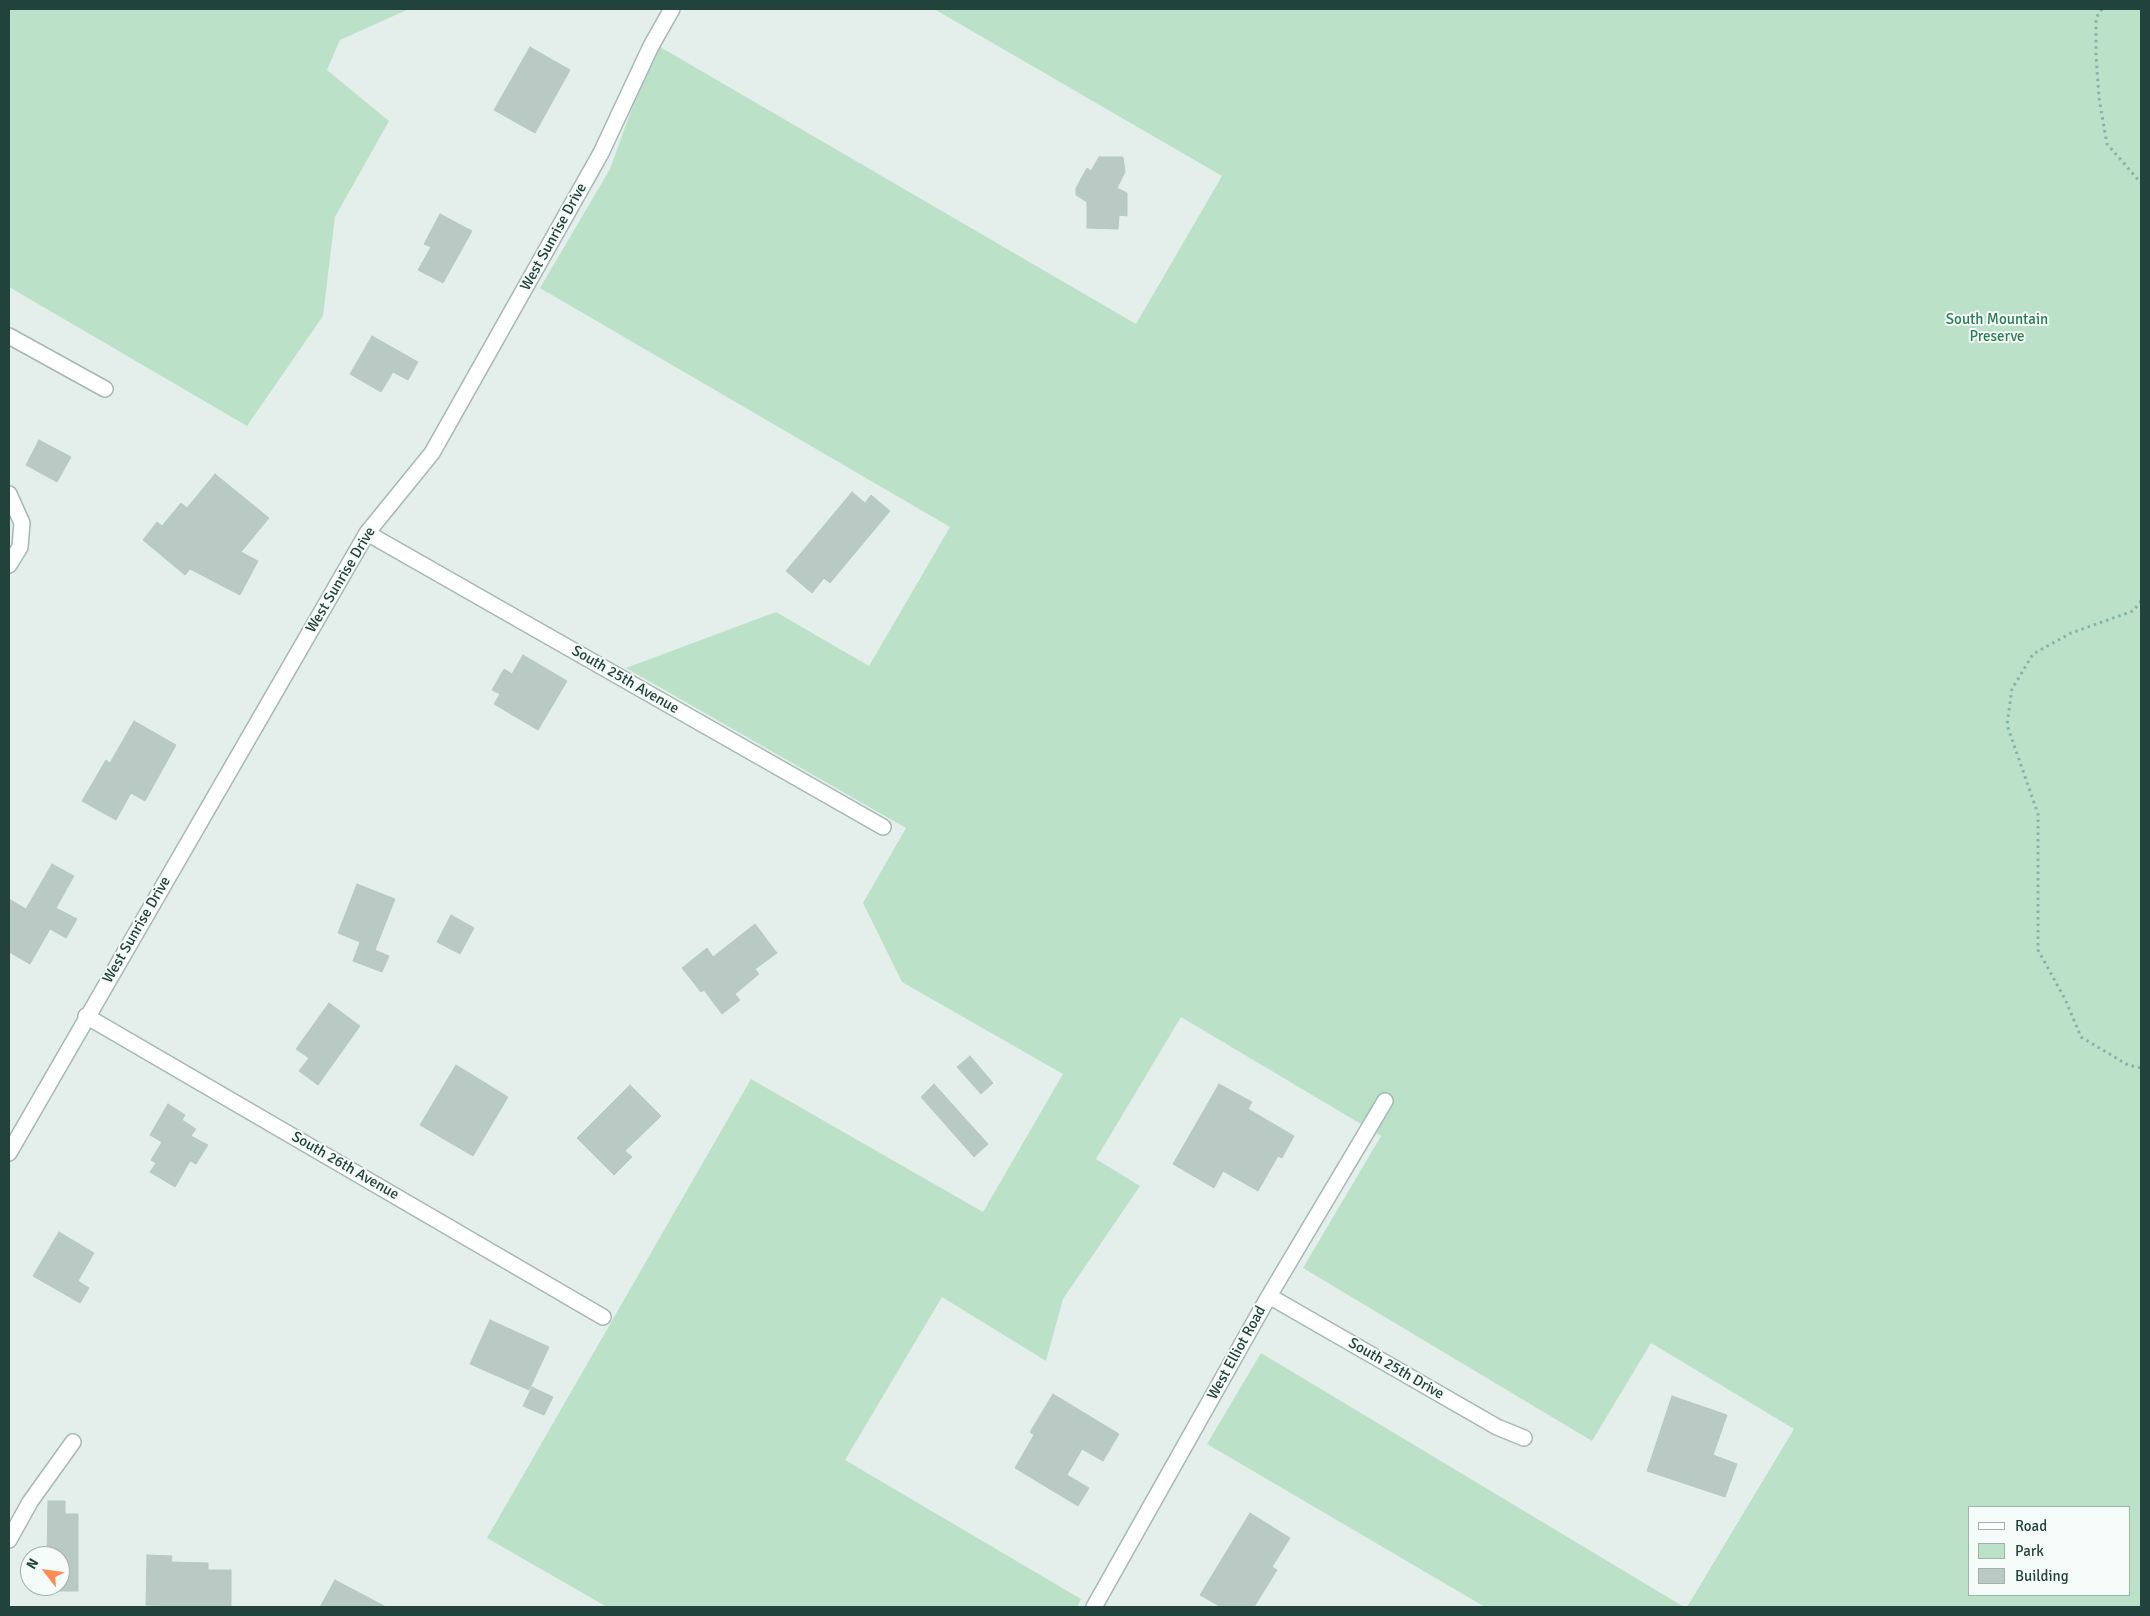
<!DOCTYPE html>
<style>
body{margin:0}
#map{position:relative;width:2150px;height:1616px;overflow:hidden;background:#e4efeb;font-family:Signika,sans-serif}
canvas{display:block}
.frame{position:absolute;inset:0;border:10px solid #22423c;pointer-events:none}
.legend{position:absolute;left:1968px;top:1506px;width:162px;height:90px;box-sizing:border-box;background:#f5fbf8;border:1px solid #a1b1ad;margin:0;padding:6px 9px;list-style:none;font-size:15px;color:#22423c}
.legend li{display:flex;align-items:center;gap:10px;height:25px}
.legend b{width:25px;border:1px solid #a1b1ad}
.north{position:absolute;left:20px;top:1546px;width:50px;height:50px;box-sizing:border-box;background:#f5fbf8;border:1px solid #a1b1ad;border-radius:50%;rotate:300deg;font-size:14px;font-weight:700;line-height:20px;text-align:center;color:#22423c}
.north::after{content:'';display:block;margin:auto;width:18px;height:22px;background:#fd8c54;clip-path:polygon(50% 0,100% 100%,50% 72%,0 100%)}
</style>
<div id="map">
<canvas width="2150" height="1616"></canvas>
<div class="frame"></div>
<ul class="legend">
<li><b style="height:6px;background:#fff"></b>Road</li>
<li><b style="height:14px;background:#bce1c9"></b>Park</li>
<li><b style="height:14px;background:#b9cac4"></b>Building</li>
</ul>
<div class="north">N</div>
</div>
<script>
const context = document.querySelector('canvas').getContext('2d');
context.lineJoin = 'round';
function fill(path, color) { context.fillStyle = color; context.fill(path, 'evenodd'); }
const shape = rows => new Path2D(rows.map(r => 'M' + r).join(''));
function stroke(path, color, width, dash) { context.strokeStyle = color; context.lineWidth = width; context.lineCap = dash ? 'butt' : 'round'; context.setLineDash(dash || []); context.stroke(path); }
function drawText(font, color, halo, rows, align = 'center') {
  context.font = font + ' Signika,sans-serif'; context.lineWidth = 4; context.setLineDash([]); context.textBaseline = 'middle'; context.strokeStyle = halo; context.fillStyle = color; for (const [text, x, y, turn = 0] of rows) {
    context.save(); context.translate(x, y); context.rotate((+turn || 0) * Math.PI / 180); context.textAlign = isNaN(turn) ? turn : align; if (halo) context.strokeText(text, 0, 0); context.fillText(text, 0, 0); context.restore();
  }
}
const green = shape([
 [9,9,409,9,340,40,327,70,389,121,335,217,323,316,247,426,9,287],
 [934,9,2141,9,2141,1607,1687,1607,1794,1429,1651,1343,1592,1441,1303,1268,1381,1136,1181,1017,1096,1159,1140,1186,1063,1299,1046,1361,942,1297,845,1460,1081,1599,1077,1607,607,1607,487,1538,751,1079,983,1212,1063,1074,902,982,863,903,906,828,626,668,776,612,869,666,950,527,540,288,610,169,655,44,1136,324,1222,176],
 [1969,1507,2129,1507,2129,1595,1969,1595],
 [1261,1353,1684,1607,1485,1607,1207,1444]
]);
const building = shape([
 [530,47,570,70,535,133,494,110,530,47],
 [1099,157,1123,157,1125,172,1117,188,1127,193,1127,216,1119,215,1118,229,1087,228,1087,202,1076,195,1076,188,1087,168,1091,171,1099,157],
 [440,214,472,231,443,283,418,270,431,247,424,244,440,214],
 [372,336,418,362,408,380,393,372,381,392,350,374,372,336],
 [39,440,71,457,57,482,26,465,39,440],
 [215,474,269,518,241,552,258,561,240,595,190,569,185,575,143,540,157,522,162,526,181,503,187,508,215,474],
 [852,492,865,503,871,495,890,511,830,583,824,578,812,593,786,571,852,492],
 [523,655,567,681,538,730,494,704,500,694,492,690,504,669,512,674,523,655],
 [134,721,176,745,145,801,131,793,116,820,82,801,106,760,110,763,134,721],
 [52,864,74,876,56,908,77,919,66,938,50,929,30,964,9,952,9,899,26,909,52,864],
 [357,884,395,899,375,950,389,956,382,972,353,961,360,942,338,933,357,884],
 [451,915,474,928,460,954,437,942,451,915],
 [755,924,777,953,755,969,759,974,735,994,740,1000,722,1014,704,990,701,992,682,968,707,948,713,957,755,924],
 [329,1003,360,1026,318,1085,299,1071,309,1058,296,1049,329,1003],
 [970,1056,993,1083,981,1094,957,1067,970,1056],
 [456,1065,508,1097,473,1156,420,1125,456,1065],
 [934,1084,988,1144,974,1157,921,1097,934,1084],
 [1219,1084,1252,1102,1248,1109,1294,1136,1282,1158,1278,1156,1258,1191,1223,1171,1214,1188,1173,1164,1219,1084],
 [630,1085,661,1116,625,1151,632,1157,614,1175,577,1138,630,1085],
 [168,1104,185,1115,182,1120,196,1129,191,1136,208,1145,196,1164,190,1161,175,1187,150,1172,156,1163,151,1160,162,1142,150,1135,168,1104],
 [59,1232,94,1253,78,1281,89,1288,80,1303,33,1276,59,1232],
 [490,1320,549,1347,529,1390,470,1364,490,1320],
 [532,1387,553,1397,544,1415,523,1406,532,1387],
 [1053,1394,1119,1434,1103,1461,1082,1449,1067,1475,1089,1488,1078,1506,1015,1468,1034,1435,1030,1432,1053,1394],
 [1672,1396,1727,1415,1713,1455,1737,1464,1725,1497,1647,1471,1672,1396],
 [48,1501,65,1501,65,1514,78,1514,78,1591,60,1591,60,1556,47,1556,48,1501],
 [1250,1513,1290,1538,1272,1567,1277,1570,1254,1607,1221,1607,1200,1595,1250,1513],
 [147,1555,172,1556,171,1562,208,1563,208,1570,231,1570,231,1607,146,1605,147,1555],
 [335,1580,386,1607,320,1607,335,1580]
]);
const path = shape([
 [2102,9,2096,18,2096,55,2099,98,2107,144,2141,183],
 [2141,601,2133,611,2071,633,2033,654,2012,689,2007,725,2038,814,2038,950,2065,999,2081,1037,2128,1065,2141,1068]
]);
const minor = shape([
 [9,336,105,389],
 [9,494,22,523,20,547,9,565],
 [367,533,883,827],
 [86,1016,603,1317],
 [9,1153,367,533,432,453,601,153,651,46,672,9],
 [1269,1296,1497,1427,1524,1438],
 [9,1540,30,1502,73,1442],
 [1094,1607,1269,1296,1385,1101]
]);
const streetNames = [
 ["West Sunrise Drive",554,237,-61],
 ["West Sunrise Drive",341,580,-59],
 ["South 25th Avenue",625,680,30],
 ["West Sunrise Drive",137,930,-60],
 ["South 26th Avenue",345,1166,30],
 ["West Elliot Road",1237,1353,-61],
 ["South 25th Drive",1396,1369,30]
];
const parkNames = [
 ["South Mountain",1997,320],
 ["Preserve",1997,337]
];
fill(green, '#bce1c9');
fill(building, '#b9cac4');
stroke(building, '#b6c9c3', 1);
stroke(minor, '#a6b8b3', 18);
stroke(path, '#82b5a9', 3, [2.5, 4]);
stroke(minor, '#fff', 15);
drawText('15px', '#22423c', '#f5fbf8', streetNames);
drawText('15px', '#287d50', '#f5fbf8', parkNames);
</script>
